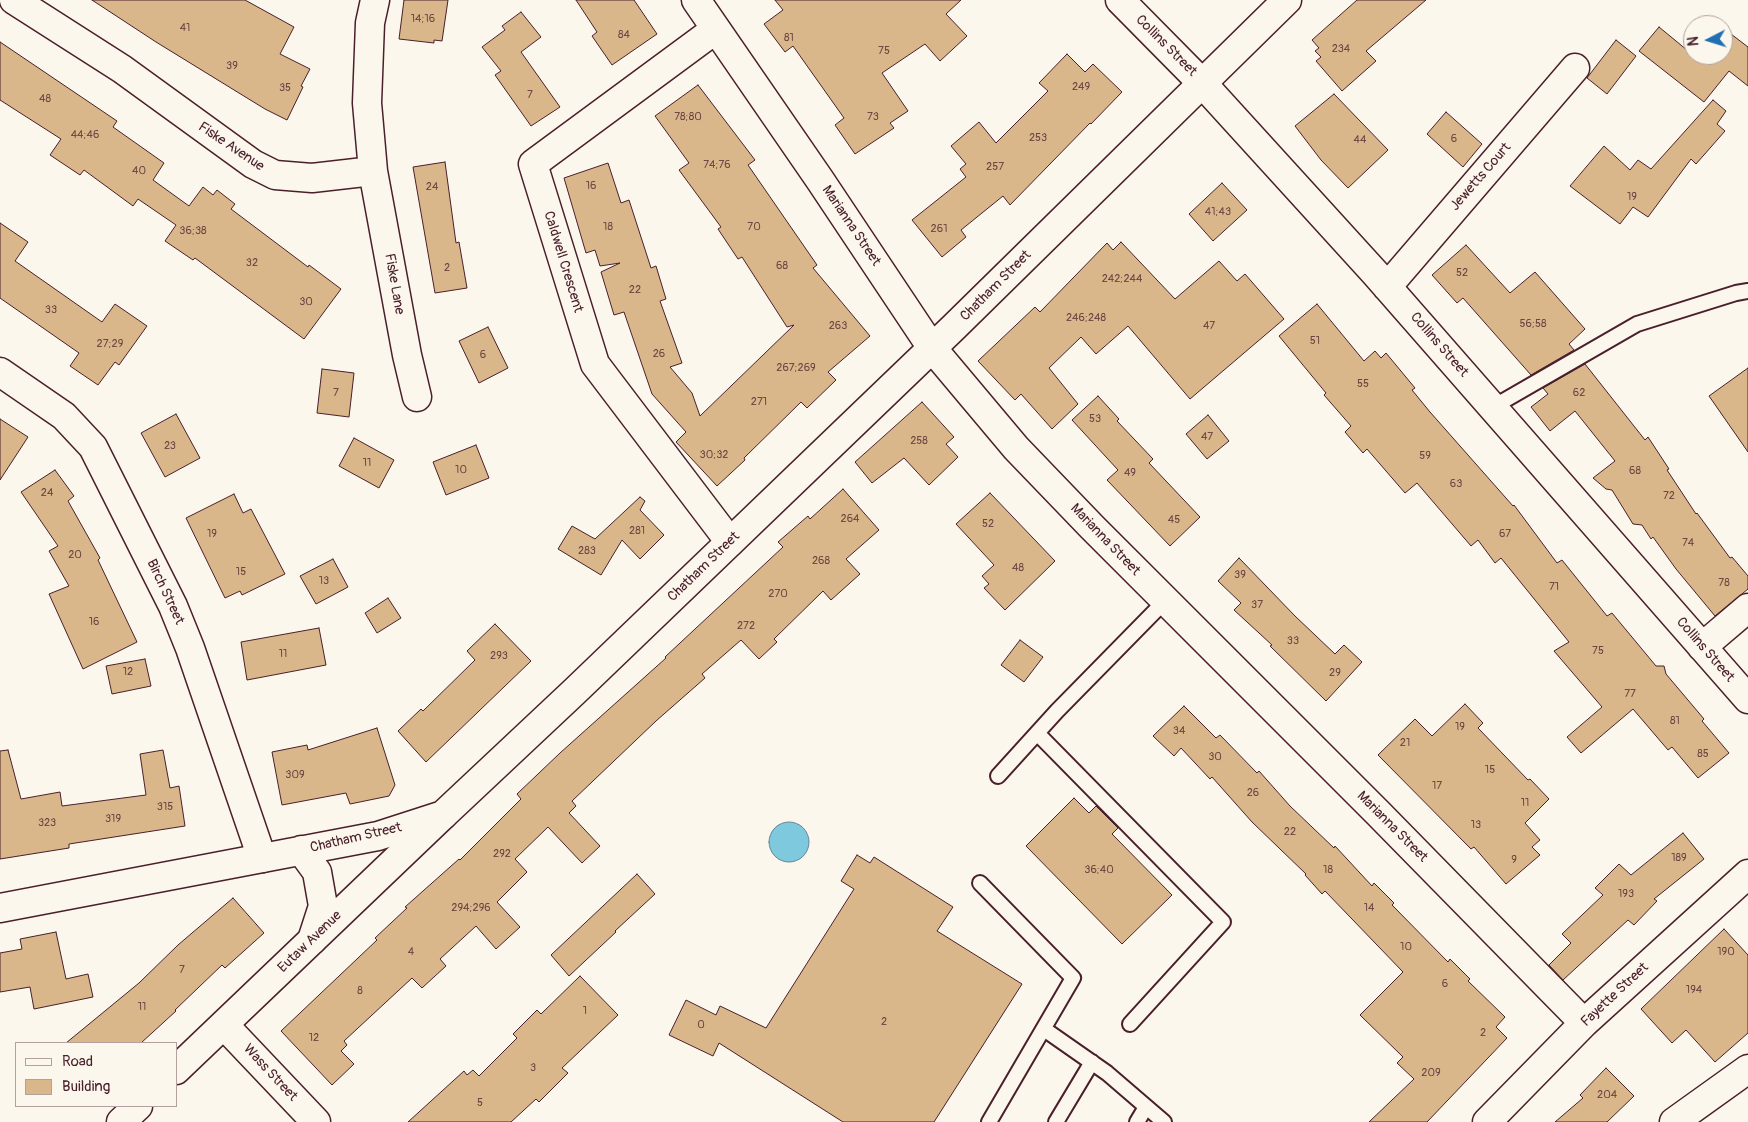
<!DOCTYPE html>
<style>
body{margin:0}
#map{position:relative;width:1748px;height:1122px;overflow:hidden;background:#fbf7ec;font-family:Pangolin,sans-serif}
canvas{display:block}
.legend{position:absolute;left:15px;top:1042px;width:162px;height:65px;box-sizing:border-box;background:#fbf7ec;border:1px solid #b4a19f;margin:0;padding:6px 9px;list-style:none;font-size:15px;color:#4a1f2b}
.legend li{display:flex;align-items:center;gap:10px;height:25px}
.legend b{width:25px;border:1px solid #b4a19f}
.north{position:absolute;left:1683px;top:15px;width:50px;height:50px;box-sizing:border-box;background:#fbf7ec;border:1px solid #b4a19f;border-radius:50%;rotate:265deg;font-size:14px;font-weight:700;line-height:20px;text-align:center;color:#4a1f2b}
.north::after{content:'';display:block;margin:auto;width:18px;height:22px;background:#1f6fb2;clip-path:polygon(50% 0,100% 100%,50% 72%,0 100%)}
</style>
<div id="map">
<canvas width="1748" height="1122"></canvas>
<ul class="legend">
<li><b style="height:6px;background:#fbf7ec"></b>Road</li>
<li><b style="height:14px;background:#d9b78b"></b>Building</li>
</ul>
<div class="north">N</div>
</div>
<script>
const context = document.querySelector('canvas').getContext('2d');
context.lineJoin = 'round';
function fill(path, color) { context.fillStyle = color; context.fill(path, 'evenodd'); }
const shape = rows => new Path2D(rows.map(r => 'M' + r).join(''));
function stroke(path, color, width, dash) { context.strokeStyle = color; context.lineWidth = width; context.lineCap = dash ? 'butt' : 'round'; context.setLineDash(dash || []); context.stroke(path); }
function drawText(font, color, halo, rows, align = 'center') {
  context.font = font + ' Pangolin,sans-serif'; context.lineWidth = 5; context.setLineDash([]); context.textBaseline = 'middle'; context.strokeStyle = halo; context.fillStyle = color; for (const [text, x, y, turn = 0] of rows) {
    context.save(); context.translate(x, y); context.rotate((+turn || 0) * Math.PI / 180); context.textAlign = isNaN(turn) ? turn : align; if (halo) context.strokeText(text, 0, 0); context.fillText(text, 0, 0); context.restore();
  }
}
const water = shape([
 '769 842a20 20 0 1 1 40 0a20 20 0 1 1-40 0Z'
]);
const building = shape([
 [92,0,245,0,294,27,280,54,310,69,301,86,303,87,287,120,265,109,156,42,92,0],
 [404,0,448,0,442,41,434,40,434,43,399,39,404,0],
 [576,0,634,0,657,34,612,65,592,36,597,32,576,0],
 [775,0,961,0,946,14,967,36,940,61,925,44,882,73,908,111,890,123,894,128,855,154,835,125,844,118,793,46,785,52,764,24,783,10,775,0],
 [1357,0,1426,0,1366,51,1376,61,1342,91,1316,61,1321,57,1315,51,1319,48,1312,40,1357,0],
 [521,12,541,37,521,52,560,107,531,126,495,75,501,71,482,47,505,30,502,26,521,12],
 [1659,27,1693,55,1723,55,1723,44,1731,34,1748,47,1748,86,1729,71,1704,102,1639,51,1659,27],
 [1616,40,1636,56,1607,94,1587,78,1616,40],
 [0,42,117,121,113,127,164,163,153,180,189,206,203,187,213,195,217,190,235,204,231,209,308,267,309,265,341,289,304,339,195,258,193,260,165,241,176,225,138,199,133,206,84,170,80,175,50,155,61,139,0,100,0,42],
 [1067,54,1085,72,1093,64,1122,92,1091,124,1090,123,1010,205,1003,196,961,230,966,237,942,257,912,220,966,177,960,169,966,164,951,146,979,122,996,143,1048,91,1039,83,1067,54],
 [698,85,755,160,748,165,817,265,813,268,870,336,828,372,836,380,807,408,801,402,744,458,745,460,717,486,676,442,686,432,652,394,624,312,614,315,601,272,620,263,600,266,595,250,586,253,564,178,608,163,621,203,629,200,651,268,656,266,666,299,660,301,682,363,670,367,692,393,700,416,794,325,787,327,742,257,738,259,718,229,721,227,679,170,689,163,655,116,698,85],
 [1334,94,1388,150,1348,188,1321,160,1295,126,1334,94],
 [1713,100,1726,111,1717,124,1725,131,1696,164,1691,159,1648,217,1633,207,1620,224,1570,186,1604,146,1630,170,1638,160,1651,169,1713,100],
 [1446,112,1482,144,1463,167,1427,134,1446,112],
 [445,162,456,243,459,242,467,288,435,293,413,167,445,162],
 [1222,183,1247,210,1213,241,1189,214,1222,183],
 [0,223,28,242,15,261,102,322,115,304,147,326,119,365,115,362,98,385,70,366,79,353,0,298,0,223],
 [1121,242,1175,299,1219,261,1237,281,1245,274,1284,319,1190,399,1128,326,1096,354,1081,337,1049,368,1078,404,1052,429,1021,394,1015,400,978,361,1035,307,1040,312,1107,243,1113,250,1121,242],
 [1466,245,1510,293,1535,272,1585,329,1569,344,1574,350,1531,375,1463,298,1457,303,1432,275,1466,245],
 [1317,304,1364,361,1375,351,1381,358,1386,353,1415,388,1412,390,1430,412,1513,506,1514,505,1557,563,1562,560,1607,616,1612,613,1656,666,1664,666,1666,674,1704,719,1702,721,1729,753,1698,778,1672,747,1668,750,1633,709,1581,753,1567,737,1602,707,1554,651,1569,642,1501,558,1495,563,1478,540,1471,546,1417,483,1405,493,1367,449,1363,453,1345,432,1351,426,1324,395,1326,393,1279,336,1317,304],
 [488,327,508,368,479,383,459,341,488,327],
 [1585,364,1645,440,1648,437,1669,469,1667,470,1696,514,1697,513,1730,558,1732,557,1748,576,1748,589,1715,616,1676,569,1653,537,1651,539,1642,525,1633,524,1612,490,1606,489,1593,478,1615,461,1575,411,1550,431,1531,407,1548,394,1543,388,1585,364],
 [1748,368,1748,452,1709,396,1748,368],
 [322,369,354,373,349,417,317,413,322,369],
 [1098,396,1119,419,1117,421,1153,459,1149,463,1200,517,1170,546,1107,480,1118,470,1072,420,1098,396],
 [922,402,954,437,946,444,958,457,929,485,904,458,872,483,855,462,922,402],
 [176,414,200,458,165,477,141,433,176,414],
 [1208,415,1229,441,1207,459,1186,434,1208,415],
 [0,419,28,437,0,480,0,419],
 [354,438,394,460,379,488,339,466,354,438],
 [476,445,489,478,446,495,433,462,476,445],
 [55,470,74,496,68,501,100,558,98,560,137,642,83,669,49,594,69,586,49,551,58,546,21,492,55,470],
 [843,489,879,530,846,559,860,574,831,600,823,591,774,639,777,642,759,659,741,640,702,674,705,678,656,721,572,801,576,806,569,813,600,846,582,863,548,827,515,859,527,872,497,902,520,927,496,949,476,926,440,959,446,966,422,988,412,978,344,1041,347,1045,341,1051,354,1064,332,1085,281,1031,377,940,375,938,407,908,405,907,459,859,460,860,521,799,517,794,560,753,666,658,665,657,783,547,778,542,808,516,810,519,843,489],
 [990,493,1055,561,1005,610,984,588,989,584,982,576,994,565,956,524,990,493],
 [234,494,243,513,251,509,285,574,242,595,240,591,225,598,186,518,234,494],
 [640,497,645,501,640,510,664,535,640,559,622,540,601,575,558,549,572,526,595,539,640,497],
 [1239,558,1295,616,1335,654,1344,645,1362,662,1326,701,1270,646,1272,645,1234,610,1241,603,1218,581,1239,558],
 [333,559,348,587,316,604,300,576,333,559],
 [388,598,401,618,377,633,365,613,388,598],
 [495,624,531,661,426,762,398,731,421,709,423,711,475,660,467,651,495,624],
 [319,628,326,665,247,680,241,642,319,628],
 [1020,640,1043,657,1024,682,1001,665,1020,640],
 [145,659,151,686,112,694,106,666,145,659],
 [1465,704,1483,723,1478,728,1528,780,1530,779,1549,799,1525,823,1540,840,1532,847,1540,855,1506,884,1474,847,1471,849,1378,755,1415,719,1432,736,1465,704],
 [1184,706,1216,738,1220,735,1257,773,1259,771,1290,806,1334,848,1335,846,1372,886,1374,883,1394,903,1392,905,1448,962,1450,959,1470,979,1468,981,1505,1017,1496,1027,1507,1038,1427,1122,1369,1122,1414,1079,1397,1063,1403,1057,1360,1015,1403,972,1325,891,1322,894,1305,875,1306,874,1252,822,1212,777,1210,779,1181,748,1174,756,1153,736,1184,706],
 [377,728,395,785,389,796,350,804,346,793,282,805,272,752,307,745,308,750,377,728],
 [8,750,21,799,60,792,62,806,146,795,140,754,163,750,170,788,179,786,185,826,69,844,69,848,0,859,0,751,8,750],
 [1074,798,1089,813,1096,806,1118,828,1112,834,1172,895,1122,944,1026,846,1074,798],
 [1683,833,1704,859,1654,899,1657,901,1634,925,1628,920,1563,980,1549,965,1571,943,1562,934,1603,895,1595,888,1619,864,1631,875,1683,833],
 [857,855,870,863,874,857,953,907,937,931,1022,984,934,1122,843,1122,719,1043,713,1056,669,1035,686,1000,716,1015,720,1006,766,1028,854,889,841,881,857,855],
 [637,874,655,894,615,931,616,932,569,976,551,955,637,874],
 [233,898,264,933,225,968,222,965,175,1010,176,1011,141,1043,66,1043,139,983,178,945,233,898],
 [1724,929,1748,955,1748,1033,1715,1062,1686,1030,1672,1043,1641,1009,1724,929],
 [56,932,66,979,88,974,93,997,34,1009,30,987,0,992,0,953,22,949,20,939,56,932],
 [580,976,618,1015,562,1068,568,1073,539,1102,536,1099,511,1122,408,1122,464,1071,467,1075,473,1070,479,1076,517,1038,513,1034,537,1010,541,1014,580,976],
 [1606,1068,1634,1096,1607,1122,1555,1122,1583,1098,1580,1095,1606,1068]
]);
const lane = shape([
 [1493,407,1637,324,1736,293,1748,291],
 [1037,733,1223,922,1130,1024],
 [998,776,1057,711,1165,601],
 [980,883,1073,978,989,1122],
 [1044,1029,1107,1073,1164,1122],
 [1056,1122,1092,1062],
 [1137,1122,1146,1107]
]);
const street = shape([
 [14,0,122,69,253,164,275,175,312,178,373,171,367,103,370,23,375,0],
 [696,0,820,180,932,348,1016,448,1092,527,1378,813,1584,1023],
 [1120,0,1202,83,1375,273,1748,699],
 [716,29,533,164,595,364,730,542],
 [373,171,407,355,417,397],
 [1387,287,1575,68],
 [0,372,64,416,93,447,173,606,190,648,262,858],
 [1702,647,1748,608],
 [224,1025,316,1122],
 [176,1070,443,815],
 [121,1122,138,1106],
 [1487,1122,1584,1023,1748,874],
 [1674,1122,1748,1069]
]);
const secondary = shape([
 [301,850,317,872,323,906,312,940],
 [0,908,378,836,443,815,574,692,953,328,1287,0]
]);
const numberNames = [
 ["14;16",423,19],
 ["41",185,28],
 ["84",624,35],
 ["81",789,38],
 ["234",1341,49],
 ["75",884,51],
 ["39",232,66],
 ["249",1081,87],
 ["35",285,88],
 ["7",530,95],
 ["48",45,99],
 ["78;80",688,117],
 ["73",873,117],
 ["44;46",85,135],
 ["253",1038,138],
 ["6",1454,139],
 ["44",1360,140],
 ["74;76",717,165],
 ["257",995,167],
 ["40",139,171],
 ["16",591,186],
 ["24",432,187],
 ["19",1632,197],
 ["41;43",1218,212],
 ["18",608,227],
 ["70",754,227],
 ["261",939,229],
 ["36;38",193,231],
 ["32",252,263],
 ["68",782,266],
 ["2",447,268],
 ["52",1462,273],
 ["242;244",1122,279],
 ["22",635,290],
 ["30",306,302],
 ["33",51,310],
 ["246;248",1086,318],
 ["56;58",1533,324],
 ["263",838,326],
 ["47",1209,326],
 ["51",1315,341],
 ["27;29",110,344],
 ["26",659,354],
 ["6",483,355],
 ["267;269",796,368],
 ["55",1363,384],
 ["7",336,393],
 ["62",1579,393],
 ["271",759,402],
 ["53",1095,419],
 ["47",1207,437],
 ["258",919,441],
 ["23",170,446],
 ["30;32",714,455],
 ["59",1425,456],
 ["11",367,463],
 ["10",461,470],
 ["68",1635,471],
 ["49",1130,473],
 ["63",1456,484],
 ["24",47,493],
 ["72",1669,496],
 ["264",850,519],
 ["45",1174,520],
 ["52",988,524],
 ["281",637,531],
 ["19",212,534],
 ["67",1505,534],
 ["74",1688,543],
 ["283",587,551],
 ["20",75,555],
 ["268",821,561],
 ["48",1018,568],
 ["15",241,572],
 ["39",1240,575],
 ["13",324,581],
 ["78",1724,583],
 ["71",1554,587],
 ["270",778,594],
 ["37",1257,605],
 ["16",94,622],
 ["272",746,626],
 ["33",1293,641],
 ["75",1598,651],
 ["11",283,654],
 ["293",499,656],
 ["12",128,672],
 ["29",1335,673],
 ["77",1630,694],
 ["81",1675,721],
 ["19",1460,727],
 ["34",1179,731],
 ["21",1405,743],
 ["85",1703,754],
 ["30",1215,757],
 ["15",1490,770],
 ["309",295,775],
 ["17",1437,786],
 ["26",1253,793],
 ["11",1525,803],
 ["315",165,807],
 ["319",113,819],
 ["323",47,823],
 ["13",1476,825],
 ["22",1290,832],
 ["292",502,854],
 ["189",1679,858],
 ["9",1514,860],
 ["36;40",1099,870],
 ["18",1328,870],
 ["193",1626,894],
 ["294;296",471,908],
 ["14",1369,908],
 ["10",1406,947],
 ["4",411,952],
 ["190",1726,952],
 ["7",182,970],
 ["6",1445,984],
 ["194",1694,990],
 ["8",360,991],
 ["11",142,1007],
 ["1",585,1011],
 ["2",884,1022],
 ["0",701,1025],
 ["2",1483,1033],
 ["12",314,1038],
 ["3",533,1068],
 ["209",1431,1073],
 ["204",1607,1095],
 ["5",480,1103]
];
const streetNames = [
 ["Collins Street",1166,46,45],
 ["Fiske Avenue",231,147,34],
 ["Jewetts Court",1481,177,-49],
 ["Marianna Street",851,226,56],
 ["Caldwell Crescent",563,262,73],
 ["Fiske Lane",394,284,80],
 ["Chatham Street",996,286,-45],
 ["Collins Street",1439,345,49],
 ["Marianna Street",1105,540,46],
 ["Chatham Street",704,567,-44],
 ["Birch Street",165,592,65],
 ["Collins Street",1705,650,49],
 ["Marianna Street",1392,827,45],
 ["Chatham Street",356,838,-13],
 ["Eutaw Avenue",310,942,-44],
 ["Fayette Street",1615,995,-43],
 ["Wass Street",270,1073,47]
];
fill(water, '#7ec9de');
stroke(water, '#698596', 1);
fill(building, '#d9b78b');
stroke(building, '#4a1f2b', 1);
stroke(lane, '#4a1f2b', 18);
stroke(street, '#4a1f2b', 31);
stroke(secondary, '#4a1f2b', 31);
stroke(lane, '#fbf7ec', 14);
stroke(street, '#fbf7ec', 28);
stroke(secondary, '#fbf7ec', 28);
drawText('11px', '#6e4543', null, numberNames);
drawText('14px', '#4a1f2b', '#fbf7ec', streetNames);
</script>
